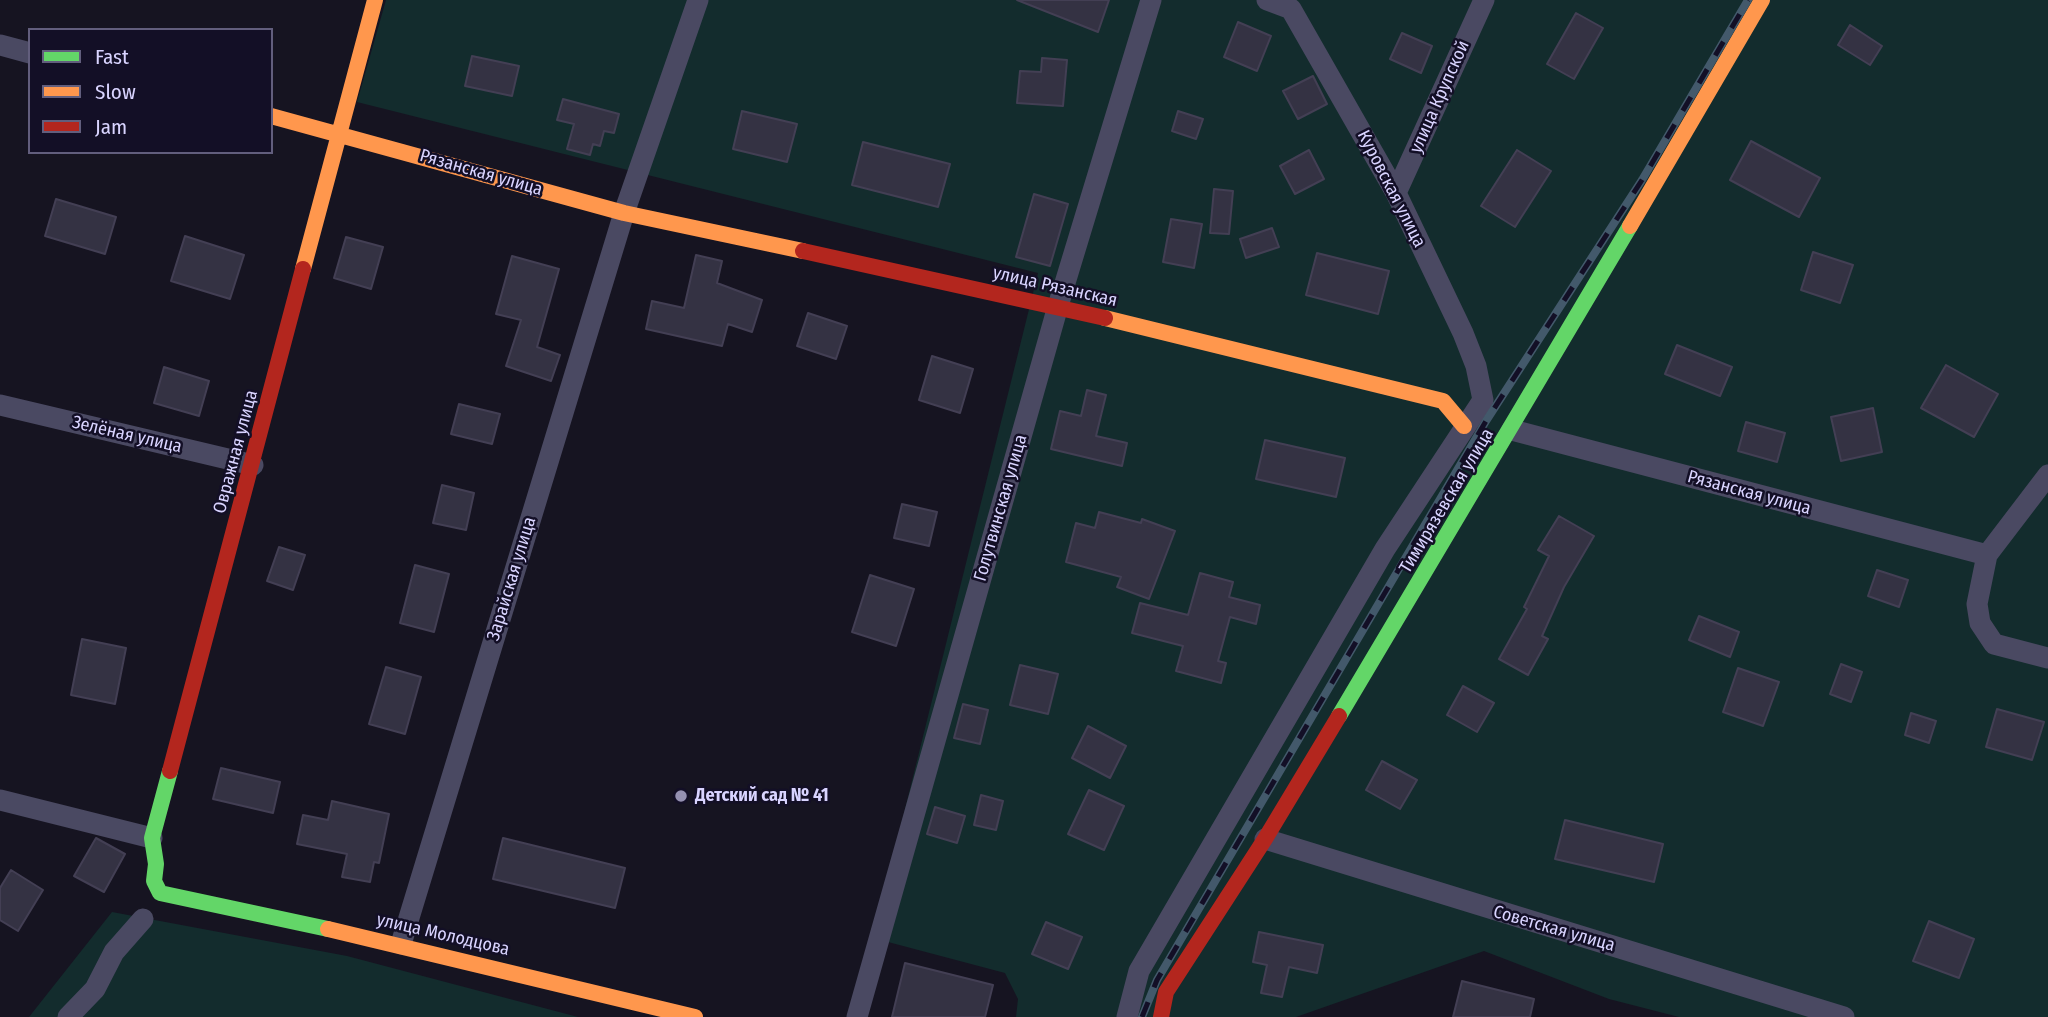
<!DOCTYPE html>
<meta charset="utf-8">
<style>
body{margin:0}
#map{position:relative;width:2048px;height:1017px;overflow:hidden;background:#161421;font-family:"Fira Sans Condensed",sans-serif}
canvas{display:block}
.legend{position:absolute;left:28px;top:28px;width:245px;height:126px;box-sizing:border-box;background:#130f26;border:2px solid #625e7d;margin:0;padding:9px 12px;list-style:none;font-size:21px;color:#d9d4ff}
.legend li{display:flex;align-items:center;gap:14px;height:35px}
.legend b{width:35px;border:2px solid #625e7d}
</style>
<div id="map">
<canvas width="2048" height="1017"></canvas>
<ul class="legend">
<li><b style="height:9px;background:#63d668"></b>Fast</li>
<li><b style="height:9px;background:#ff974d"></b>Slow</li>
<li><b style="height:9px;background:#b3261e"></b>Jam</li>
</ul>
</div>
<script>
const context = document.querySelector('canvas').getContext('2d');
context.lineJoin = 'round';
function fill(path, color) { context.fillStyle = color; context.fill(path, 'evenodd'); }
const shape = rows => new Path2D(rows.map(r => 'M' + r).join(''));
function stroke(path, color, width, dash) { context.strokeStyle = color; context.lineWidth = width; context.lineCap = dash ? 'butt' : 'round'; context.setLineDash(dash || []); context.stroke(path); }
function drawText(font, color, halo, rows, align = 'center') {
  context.font = font + ' "Fira Sans Condensed",sans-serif'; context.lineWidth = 5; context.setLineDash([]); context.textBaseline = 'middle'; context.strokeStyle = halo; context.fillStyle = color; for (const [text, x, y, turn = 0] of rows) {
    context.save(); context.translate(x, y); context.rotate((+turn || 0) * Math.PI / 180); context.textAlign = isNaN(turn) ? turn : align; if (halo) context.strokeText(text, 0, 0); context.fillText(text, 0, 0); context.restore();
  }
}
const green = shape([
 [386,0,2048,0,2048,1017,1679,1017,1609,999,1484,951,1296,1017,1016,1017,1018,999,1005,973,873,938,1038,273,357,102],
 [112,912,347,956,578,1017,29,1017]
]);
const building = shape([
 [1017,0,1109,0,1098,32,1017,0],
 [1576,13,1603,28,1574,79,1547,64,1576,13],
 [1238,22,1271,36,1257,71,1224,57,1238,22],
 [1850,25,1882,46,1870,65,1838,45,1850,25],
 [1402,33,1432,46,1421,73,1390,59,1402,33],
 [472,56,519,66,512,96,465,86,472,56],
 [1042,58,1067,60,1063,106,1017,103,1020,71,1041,72,1042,58],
 [1313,76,1327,104,1298,119,1283,91,1313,76],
 [563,99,619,114,614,133,604,131,600,146,593,144,590,155,567,149,574,124,557,120,563,99],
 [742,111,797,124,787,162,733,149,742,111],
 [1178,111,1203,119,1196,139,1172,131,1178,111],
 [1751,141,1820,178,1799,217,1730,180,1751,141],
 [863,142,950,164,938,207,852,185,863,142],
 [1309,150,1324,179,1295,194,1280,166,1309,150],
 [1517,150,1551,171,1515,227,1481,206,1517,150],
 [1214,189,1233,191,1229,234,1210,233,1214,189],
 [1034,194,1068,204,1050,266,1016,257,1034,194],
 [56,199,116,217,105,254,45,236,56,199],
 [1171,219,1202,224,1194,268,1163,262,1171,219],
 [1272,228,1279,247,1246,258,1240,239,1272,228],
 [185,236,244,255,230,299,171,281,185,236],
 [346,237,383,247,371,289,334,278,346,237],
 [1813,252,1853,265,1840,303,1801,290,1813,252],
 [1317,253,1389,271,1378,314,1306,295,1317,253],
 [696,255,722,261,717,283,762,300,752,332,728,324,722,346,646,329,652,301,684,308,696,255],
 [512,256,559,269,537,347,560,355,551,381,506,366,521,320,496,314,512,256],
 [808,313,847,326,836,359,797,346,808,313],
 [1677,345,1732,367,1720,396,1665,374,1677,345],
 [932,356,973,369,960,413,919,400,932,356],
 [1946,365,1998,394,1974,437,1921,408,1946,365],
 [164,367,209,381,199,416,154,403,164,367],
 [1087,390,1106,395,1096,436,1127,443,1122,466,1051,449,1060,411,1081,416,1087,390],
 [459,404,500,414,492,444,451,434,459,404],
 [1873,408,1882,452,1841,461,1831,417,1873,408],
 [1746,422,1785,433,1777,462,1738,451,1746,422],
 [1265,440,1345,458,1336,497,1256,479,1265,440],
 [442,485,474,493,466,530,433,523,442,485],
 [902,504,937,512,929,546,894,538,902,504],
 [1099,512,1141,523,1142,519,1175,531,1149,599,1117,587,1121,577,1066,562,1076,523,1095,528,1099,512],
 [1559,516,1594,536,1564,587,1542,636,1548,639,1528,675,1499,659,1527,609,1524,607,1549,556,1538,550,1559,516],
 [279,547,305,555,293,590,267,581,279,547],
 [415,565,449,574,434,632,400,623,415,565],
 [1877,570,1908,580,1899,607,1868,596,1877,570],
 [1200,573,1233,582,1229,597,1260,605,1256,624,1230,617,1218,661,1226,663,1221,683,1176,671,1183,646,1132,633,1140,603,1188,615,1200,573],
 [870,575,914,589,896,646,852,632,870,575],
 [1699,616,1739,632,1730,657,1689,640,1699,616],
 [82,639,126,648,115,704,71,695,82,639],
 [1841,664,1862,672,1851,702,1830,694,1841,664],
 [1020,665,1058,674,1048,714,1010,705,1020,665],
 [386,667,421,677,405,734,369,724,386,667],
 [1738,668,1779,682,1763,726,1723,712,1738,668],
 [1463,686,1494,703,1477,732,1447,715,1463,686],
 [963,704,988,710,980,744,954,738,963,704],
 [1997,709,2044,722,2032,760,1986,747,1997,709],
 [1911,713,1936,721,1929,743,1905,735,1911,713],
 [1088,726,1126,746,1110,778,1072,758,1088,726],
 [1382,761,1417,780,1400,809,1366,790,1382,761],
 [221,768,280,782,273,813,213,799,221,768],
 [1089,790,1124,806,1104,850,1068,834,1089,790],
 [981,795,1003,801,996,830,974,825,981,795],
 [332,801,389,814,379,863,374,862,370,882,342,877,347,854,297,844,303,815,328,820,332,801],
 [935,807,965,816,957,843,927,834,935,807],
 [1565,820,1663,844,1654,882,1555,859,1565,820],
 [96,838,125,854,104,892,74,876,96,838],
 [503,838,625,868,615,908,493,879,503,838],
 [11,870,43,890,18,931,0,920,0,888,11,870],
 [1929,921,1974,939,1959,978,1913,961,1929,921],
 [1046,922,1082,937,1068,969,1032,954,1046,922],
 [1259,932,1323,945,1317,973,1289,967,1282,997,1261,993,1267,965,1253,962,1259,932],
 [905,963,993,985,985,1017,892,1017,905,963],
 [1462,981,1534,999,1530,1017,1453,1017,1462,981]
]);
const street = shape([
 [0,45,30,53],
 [1396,193,1484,0],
 [0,405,253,465],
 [1512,430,1987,555],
 [2048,475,1987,555,1977,604,1980,623,1994,644,2048,658],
 [0,800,152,838],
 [1265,839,1844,1017],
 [401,944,624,213,698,0],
 [68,1017,95,989,114,952,143,919],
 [857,1017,1058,306,1151,0],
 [1127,1017,1139,971,1385,549,1483,400,1476,366,1463,333,1396,193,1291,9,1267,0]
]);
const fast = shape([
 [1339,716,1630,226],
 [170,771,152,838,156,864,154,881,160,893,328,929]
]);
const slow = shape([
 [271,116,624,213,803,251],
 [1630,226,1762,0],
 [303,269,375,0],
 [1105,318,1443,401,1464,426],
 [328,929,695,1017]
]);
const jam = shape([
 [803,251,1105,318],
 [170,771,303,269],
 [1161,1017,1166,992,1265,839,1339,716]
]);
const rail = shape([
 [1142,1017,1157,980,1486,421,1642,180,1748,0]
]);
const markers = [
 [681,796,7,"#9591b1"]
];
const streetNames = [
 ["улица Крупской",1440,97,-66],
 ["Рязанская улица",481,173,16],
 ["Куровская улица",1391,189,63],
 ["улица Рязанская",1055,287,13],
 ["Зелёная улица",127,435,13],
 ["Овражная улица",236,452,-75],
 ["Рязанская улица",1749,493,15],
 ["Тимирязевская улица",1447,501,-59],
 ["Голутвинская улица",1001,508,-74],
 ["Зарайская улица",512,579,-73],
 ["Советская улица",1554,929,16],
 ["улица Молодцова",443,935,13]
];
const poiNames = [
 ["Детский сад № 41",695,796]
];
fill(green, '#132c2d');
fill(building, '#343243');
stroke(building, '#433f54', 2);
stroke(street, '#4a4962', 21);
stroke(fast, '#63d668', 16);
stroke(slow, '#ff974d', 16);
stroke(jam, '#b3261e', 16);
stroke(rail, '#43596b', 8);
stroke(rail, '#130f26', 5, [16]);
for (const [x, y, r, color] of markers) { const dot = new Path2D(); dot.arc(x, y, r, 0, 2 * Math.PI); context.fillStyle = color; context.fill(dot); stroke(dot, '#130f26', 2.5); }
drawText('18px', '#d9d4ff', '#130f26', streetNames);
drawText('bold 18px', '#d9d4ff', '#130f26', poiNames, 'left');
</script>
